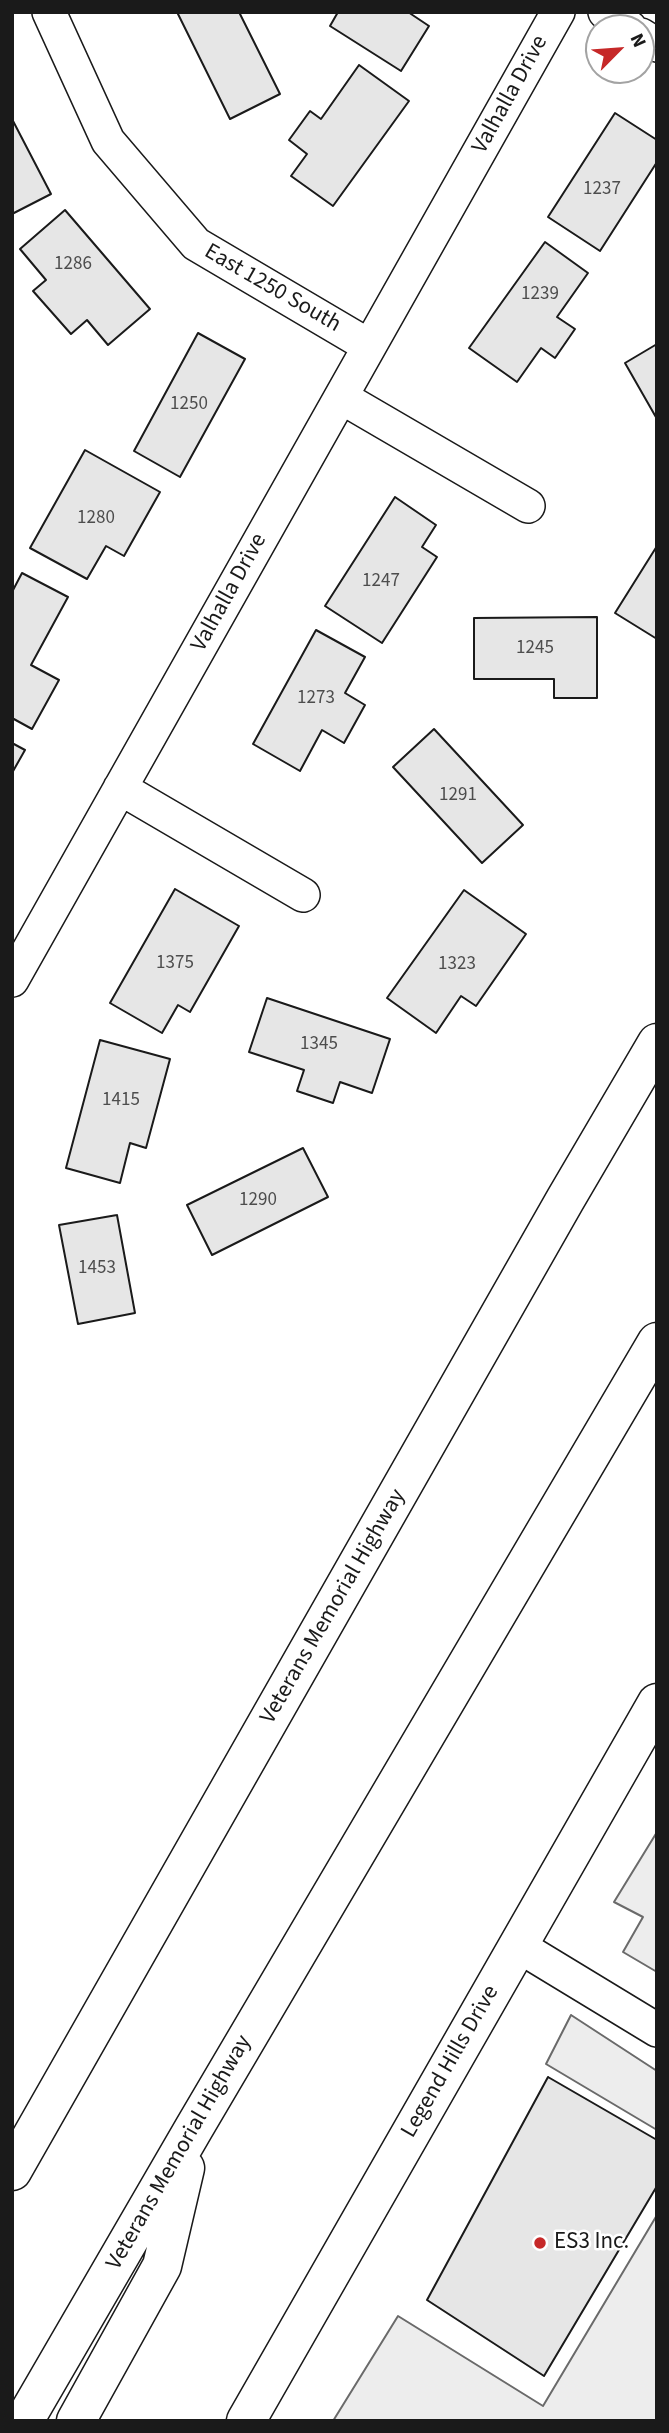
<!DOCTYPE html>
<style>
body{margin:0}
#map{position:relative;width:669px;height:2433px;overflow:hidden;background:#fff;font-family:"Source Sans 3",sans-serif}
canvas{display:block}
.frame{position:absolute;inset:0;border:14px solid #1a1a1a;pointer-events:none}
.north{position:absolute;left:585px;top:14px;width:70px;height:70px;box-sizing:border-box;background:#fff;border:2px solid #a3a3a3;border-radius:50%;rotate:65deg;font-size:19px;font-weight:700;line-height:28px;text-align:center;color:#1a1a1a}
.north::after{content:'';display:block;margin:auto;width:24px;height:32px;background:#c62828;clip-path:polygon(50% 0,100% 100%,50% 72%,0 100%)}
</style>
<div id="map">
<canvas width="669" height="2433"></canvas>
<div class="frame"></div>
<div class="north">N</div>
</div>
<script>
const context = document.querySelector('canvas').getContext('2d');
context.lineJoin = 'round';
function fill(path, color) { context.fillStyle = color; context.fill(path, 'evenodd'); }
const shape = rows => new Path2D(rows.map(r => 'M' + r).join(''));
function stroke(path, color, width, dash) { context.strokeStyle = color; context.lineWidth = width; context.lineCap = dash ? 'butt' : 'round'; context.setLineDash(dash || []); context.stroke(path); }
function drawText(font, color, halo, rows, align = 'center') {
  context.font = font + ' "Source Sans 3",sans-serif'; context.lineWidth = 5; context.setLineDash([]); context.textBaseline = 'middle'; context.strokeStyle = halo; context.fillStyle = color; for (const [text, x, y, turn = 0] of rows) {
    context.save(); context.translate(x, y); context.rotate((+turn || 0) * Math.PI / 180); context.textAlign = isNaN(turn) ? turn : align; if (halo) context.strokeText(text, 0, 0); context.fillText(text, 0, 0); context.restore();
  }
}
const built = shape([
 [657,1832,657,1972,623,1952,643,1917,614,1902,657,1832],
 [571,2015,657,2071,657,2130,546,2064,571,2015],
 [657,2215,657,2421,333,2421,398,2316,543,2406,657,2215]
]);
const building = shape([
 [177,12,239,12,280,94,230,119,177,12],
 [338,12,408,12,429,26,401,71,330,26,338,12],
 [359,65,409,101,333,206,291,176,307,154,289,140,310,111,321,119,359,65],
 [615,113,657,140,657,162,600,251,548,217,615,113],
 [12,119,51,194,12,214,12,119],
 [65,210,150,309,108,345,87,320,71,334,33,291,46,280,20,249,65,210],
 [545,242,588,273,557,317,575,329,555,358,541,348,517,382,469,348,545,242],
 [198,333,245,359,180,477,134,451,198,333],
 [657,344,657,419,625,363,657,344],
 [85,450,160,492,124,556,106,546,87,579,30,548,85,450],
 [395,497,436,525,422,547,437,557,382,643,325,606,395,497],
 [657,546,657,639,615,613,657,546],
 [22,573,68,597,31,665,59,680,32,729,12,718,12,592,22,573],
 [597,617,597,698,554,698,554,679,474,679,474,618,597,617],
 [316,630,365,657,345,693,365,705,344,743,322,730,300,771,253,744,316,630],
 [434,729,523,825,482,863,393,767,434,729],
 [12,743,25,750,12,773,12,743],
 [175,889,239,926,190,1012,178,1005,162,1033,110,1003,175,889],
 [464,890,526,934,476,1006,461,996,436,1033,387,998,464,890],
 [267,998,390,1039,372,1093,340,1082,333,1103,297,1091,304,1070,249,1052,267,998],
 [100,1040,170,1059,146,1148,130,1143,120,1183,66,1168,100,1040],
 [303,1148,328,1197,212,1255,187,1205,303,1148],
 [117,1215,135,1313,78,1324,59,1225,117,1215],
 [548,2077,657,2140,657,2186,544,2376,427,2300,548,2077]
]);
const street = shape([
 [49,12,108,141,196,244,369,346],
 [605,12,630,28],
 [641,35,657,45],
 [341,397,528,506],
 [120,788,303,895],
 [12,980,558,12],
 [517,1945,657,2030]
]);
const secondary = shape([
 [246,2421,657,1703]
]);
const highway = shape([
 [12,2171,565,1200,657,1043],
 [24,2421,194,2128,657,1342],
 [76,2421,162,2266,185,2168]
]);
const markers = [
 [540,2243,7,"#c62828"]
];
const numberNames = [
 ["1237",602,190],
 ["1286",73,265],
 ["1239",540,295],
 ["1250",189,405],
 ["1280",96,519],
 ["1247",381,582],
 ["1245",535,649],
 ["1273",316,699],
 ["1291",458,796],
 ["1375",175,964],
 ["1323",457,965],
 ["1345",319,1045],
 ["1415",121,1101],
 ["1290",258,1201],
 ["1453",97,1269]
];
const streetNames = [
 ["Valhalla Drive",511,95,-61],
 ["East 1250 South",272,289,30],
 ["Valhalla Drive",230,593,-61],
 ["Veterans Memorial Highway",334,1607,-60],
 ["Legend Hills Drive",451,2062,-60],
 ["Veterans Memorial Highway",180,2153,-60]
];
const poiNames = [
 ["ES3 Inc.",554,2243]
];
fill(built, '#ededed');
stroke(built, '#6a6a6a', 2);
fill(building, '#e6e6e6');
stroke(building, '#1a1a1a', 2);
stroke(street, '#1a1a1a', 36);
stroke(secondary, '#1a1a1a', 41);
stroke(highway, '#1a1a1a', 41);
stroke(street, '#fff', 33);
stroke(secondary, '#fff', 38);
stroke(highway, '#fff', 38);
for (const [x, y, r, color] of markers) { const dot = new Path2D(); dot.arc(x, y, r, 0, 2 * Math.PI); context.fillStyle = color; context.fill(dot); stroke(dot, '#fff', 2.5); }
drawText('19px', '#4d4d4d', null, numberNames);
drawText('23px', '#1a1a1a', '#fff', streetNames);
drawText('23px', '#1a1a1a', '#fff', poiNames, 'left');
</script>
